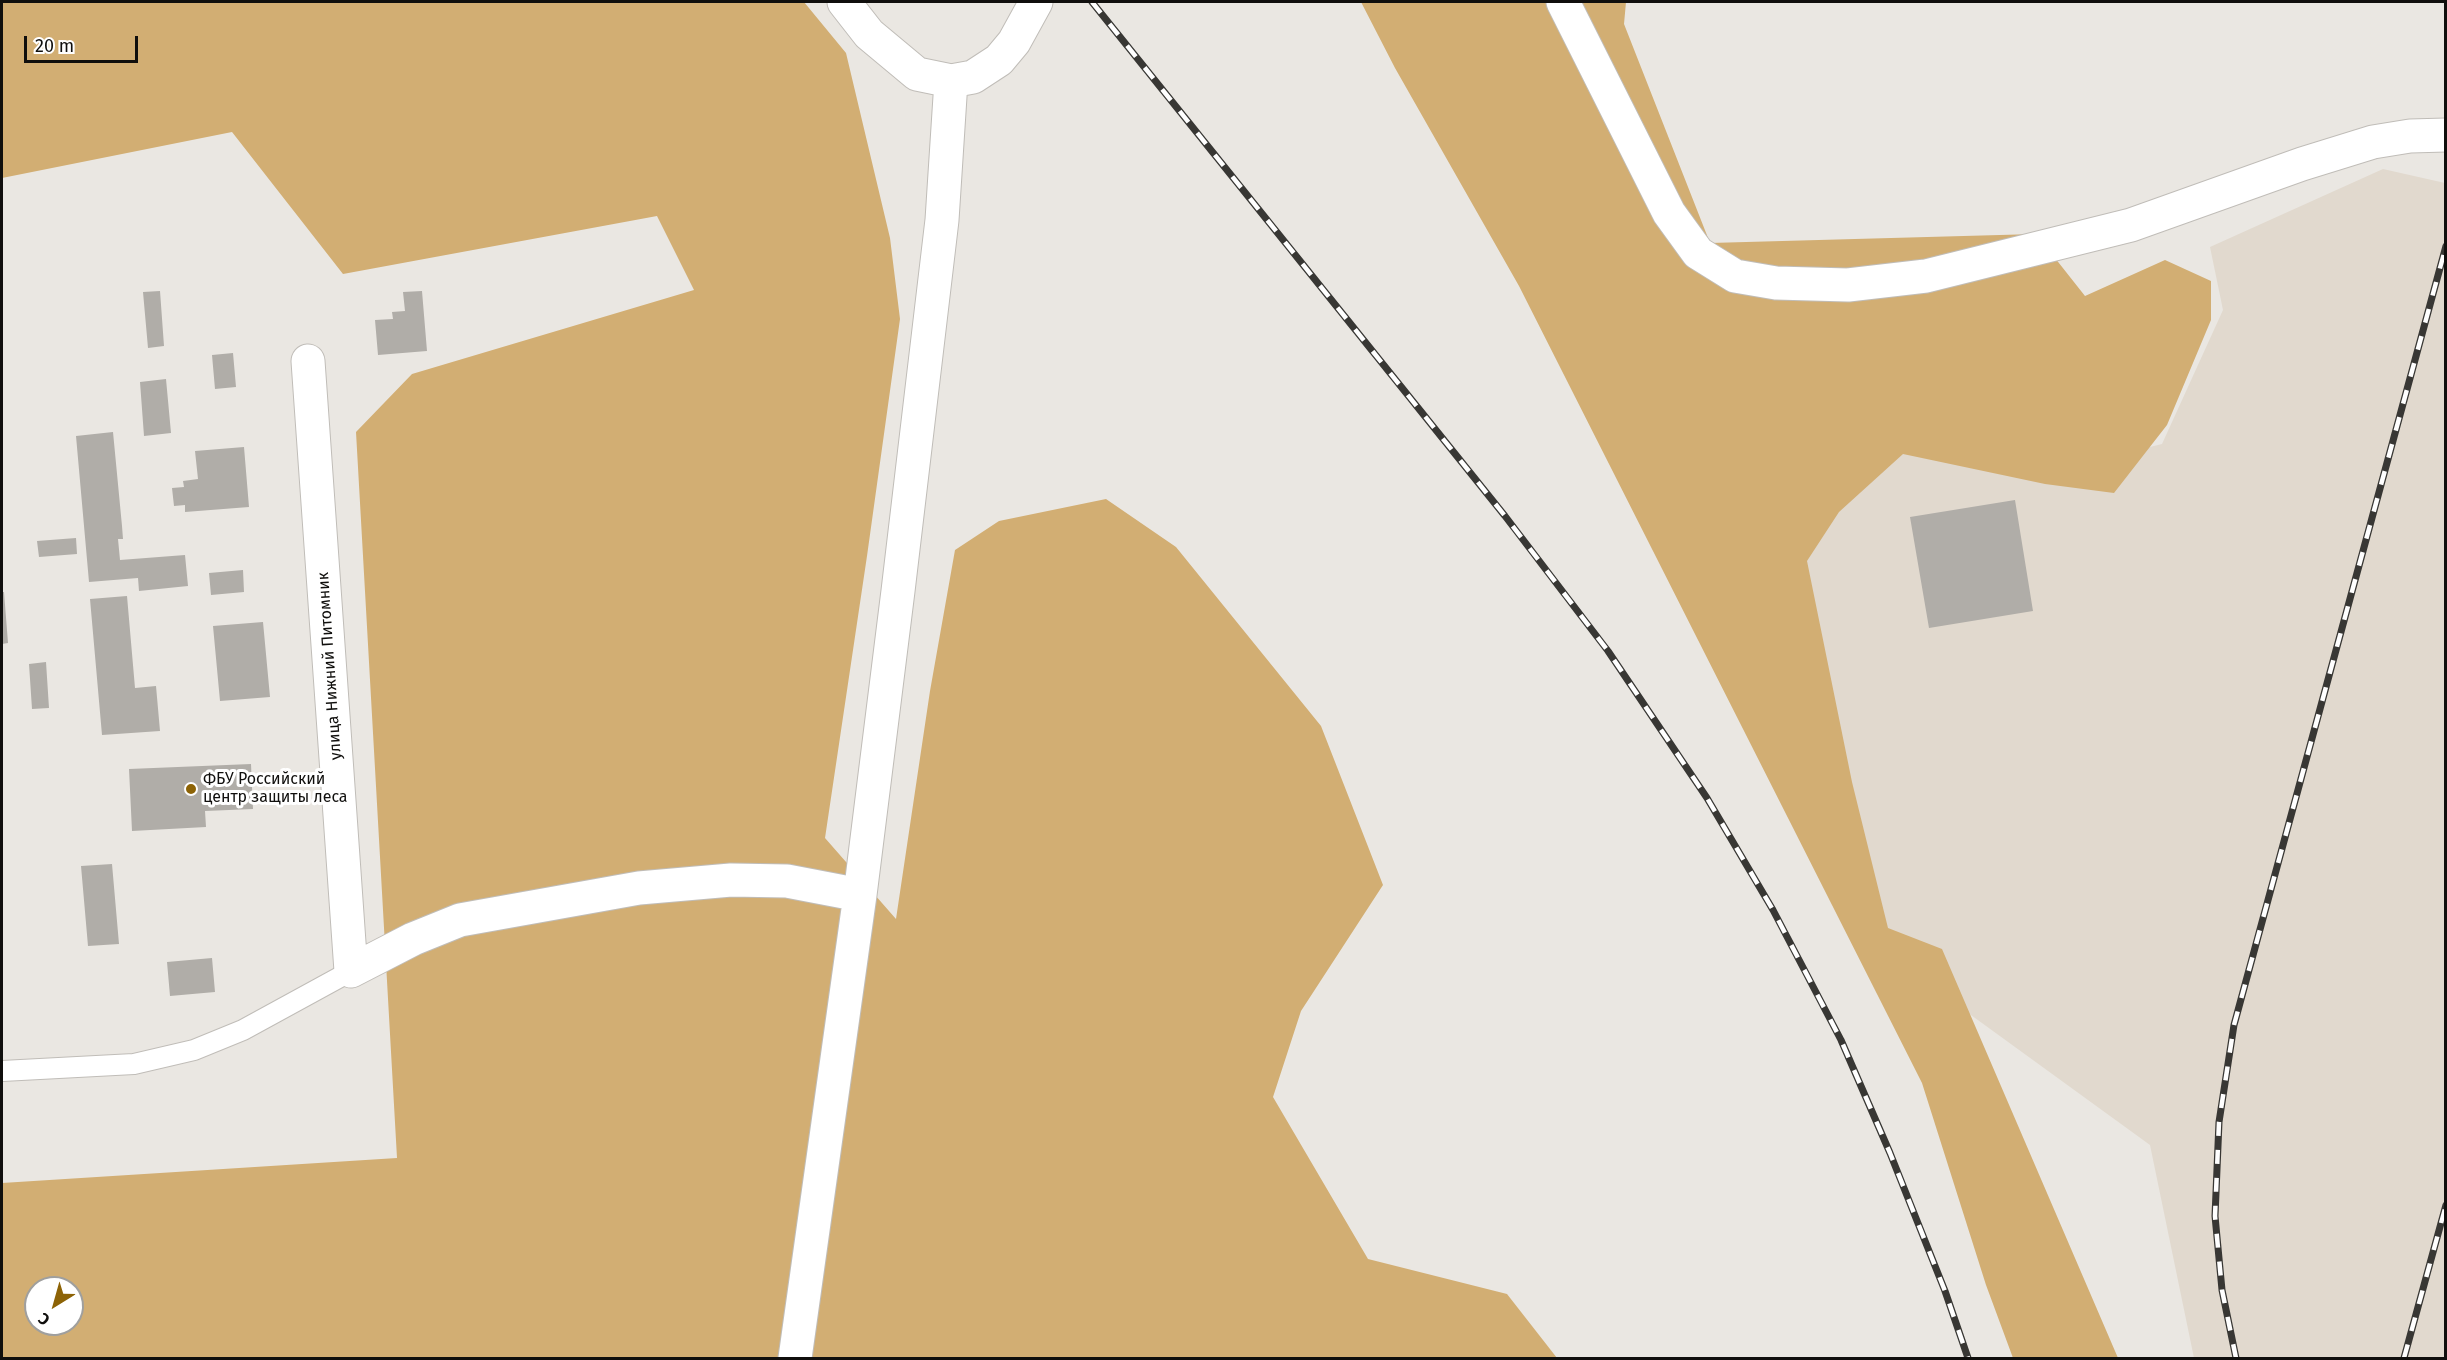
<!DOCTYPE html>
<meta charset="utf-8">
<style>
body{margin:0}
#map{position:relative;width:2447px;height:1360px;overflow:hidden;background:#eae7e2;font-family:"Fira Sans",sans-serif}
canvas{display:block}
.frame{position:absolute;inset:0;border:3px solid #100f0d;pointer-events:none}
.north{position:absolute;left:24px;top:1276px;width:60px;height:60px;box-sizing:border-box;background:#fff;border:2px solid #9f9f9e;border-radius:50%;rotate:217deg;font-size:16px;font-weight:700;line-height:24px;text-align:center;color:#100f0d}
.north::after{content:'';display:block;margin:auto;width:21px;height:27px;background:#8d6306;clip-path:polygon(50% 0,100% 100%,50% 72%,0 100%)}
.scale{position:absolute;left:24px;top:36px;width:114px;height:27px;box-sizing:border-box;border:3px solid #100f0d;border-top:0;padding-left:8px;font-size:18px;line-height:21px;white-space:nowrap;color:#100f0d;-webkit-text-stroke:4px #fff;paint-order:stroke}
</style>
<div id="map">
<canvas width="2447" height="1360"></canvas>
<div class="frame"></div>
<div class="north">С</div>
<div class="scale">20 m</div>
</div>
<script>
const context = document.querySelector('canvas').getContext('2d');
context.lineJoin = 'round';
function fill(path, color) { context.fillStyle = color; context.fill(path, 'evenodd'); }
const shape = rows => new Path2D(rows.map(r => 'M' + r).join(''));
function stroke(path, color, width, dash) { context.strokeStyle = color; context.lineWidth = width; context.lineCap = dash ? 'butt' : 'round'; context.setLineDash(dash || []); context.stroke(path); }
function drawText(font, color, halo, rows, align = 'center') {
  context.font = font + ' "Fira Sans",sans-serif'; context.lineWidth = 6; context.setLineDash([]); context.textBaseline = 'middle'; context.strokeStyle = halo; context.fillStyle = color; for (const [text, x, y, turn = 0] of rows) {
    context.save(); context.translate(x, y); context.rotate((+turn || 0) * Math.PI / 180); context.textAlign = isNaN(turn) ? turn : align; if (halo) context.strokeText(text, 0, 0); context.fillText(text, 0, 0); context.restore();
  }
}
const built = shape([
 [2383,169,2445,183,2445,1358,2194,1358,2150,1145,1880,949,1782,565,1910,428,2081,464,2162,444,2223,310,2210,247]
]);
const green = shape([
 [2,2,804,2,846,53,890,238,900,319,867,556,825,838,896,919,930,691,955,550,999,521,1106,499,1176,547,1321,726,1383,885,1301,1011,1273,1097,1368,1259,1507,1294,1557,1358,2,1358,2,1183,397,1158,356,432,412,374,694,290,657,216,343,274,232,132,2,178],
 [36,1288,72,1288,72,1324,36,1324],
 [1361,2,1626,2,1624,24,1710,243,2036,234,2085,296,2165,260,2211,281,2211,320,2167,425,2114,493,2045,484,1903,454,1839,512,1807,561,1852,782,1888,928,1942,949,2118,1358,2013,1358,1986,1285,1922,1083,1519,286,1395,68]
]);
const building = shape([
 [160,291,164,346,148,348,143,292],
 [422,291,427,351,378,355,375,320,393,319,392,312,405,311,403,292],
 [233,353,236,387,215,389,212,355],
 [166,379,171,433,144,436,140,382],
 [113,432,122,526,123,539,118,539,120,560,185,555,188,586,139,591,138,578,89,582,76,436],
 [244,447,249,507,185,512,185,505,174,506,172,488,184,487,183,481,198,479,195,451],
 [2015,500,2033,611,1929,628,1910,517],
 [76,538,77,554,39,557,37,541],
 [243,570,244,592,211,595,209,573],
 [2,592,4,592,8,643,2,644],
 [127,596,135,688,156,686,160,731,102,735,90,599],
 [263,622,270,697,220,701,213,626],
 [46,662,49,708,32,709,29,664],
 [251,764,253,809,205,811,206,827,132,831,129,769],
 [112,864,119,944,88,946,81,866],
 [212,958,215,992,170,996,167,962]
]);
const lane = shape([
 [2,1071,134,1064,194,1050,243,1030,351,971]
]);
const street = shape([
 [844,2,869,34,917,74,951,81,973,77,999,60,1014,42,1036,2],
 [1563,2,1669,213,1698,253,1735,276,1776,283,1848,285,1926,276,2131,225,2302,164,2373,142,2410,136,2446,135],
 [308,361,351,971,413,939,460,920,639,888,731,880,787,881,860,895],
 [795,1358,860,895,898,591,942,220,951,81]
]);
const rail = shape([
 [1092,2,1505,516,1608,651,1707,798,1773,910,1841,1040,1890,1153,1945,1291,1968,1358],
 [2236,1358,2222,1290,2215,1216,2219,1122,2234,1025,2446,246],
 [2404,1358,2446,1205]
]);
const markers = [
 [191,789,6,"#8d6306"]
];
const streetNames = [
 ["улица Нижний Питомник",330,666,-94]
];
const poiNames = [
 ["ФБУ Российский",203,780],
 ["центр защиты леса",203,798]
];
fill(built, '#e1d9ce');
fill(green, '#d2ae73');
fill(building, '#b0ada8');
stroke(lane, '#c0bdb8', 22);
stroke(street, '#c0bdb8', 35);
stroke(lane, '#fff', 20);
stroke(street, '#fff', 33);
stroke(rail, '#383734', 7);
stroke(rail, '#fff', 4.5, [14]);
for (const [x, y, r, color] of markers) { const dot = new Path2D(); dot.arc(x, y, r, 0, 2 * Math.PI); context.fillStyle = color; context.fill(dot); stroke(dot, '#fff', 2); }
drawText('16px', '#100f0d', '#fff', streetNames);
drawText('16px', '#100f0d', '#fff', poiNames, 'left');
</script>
